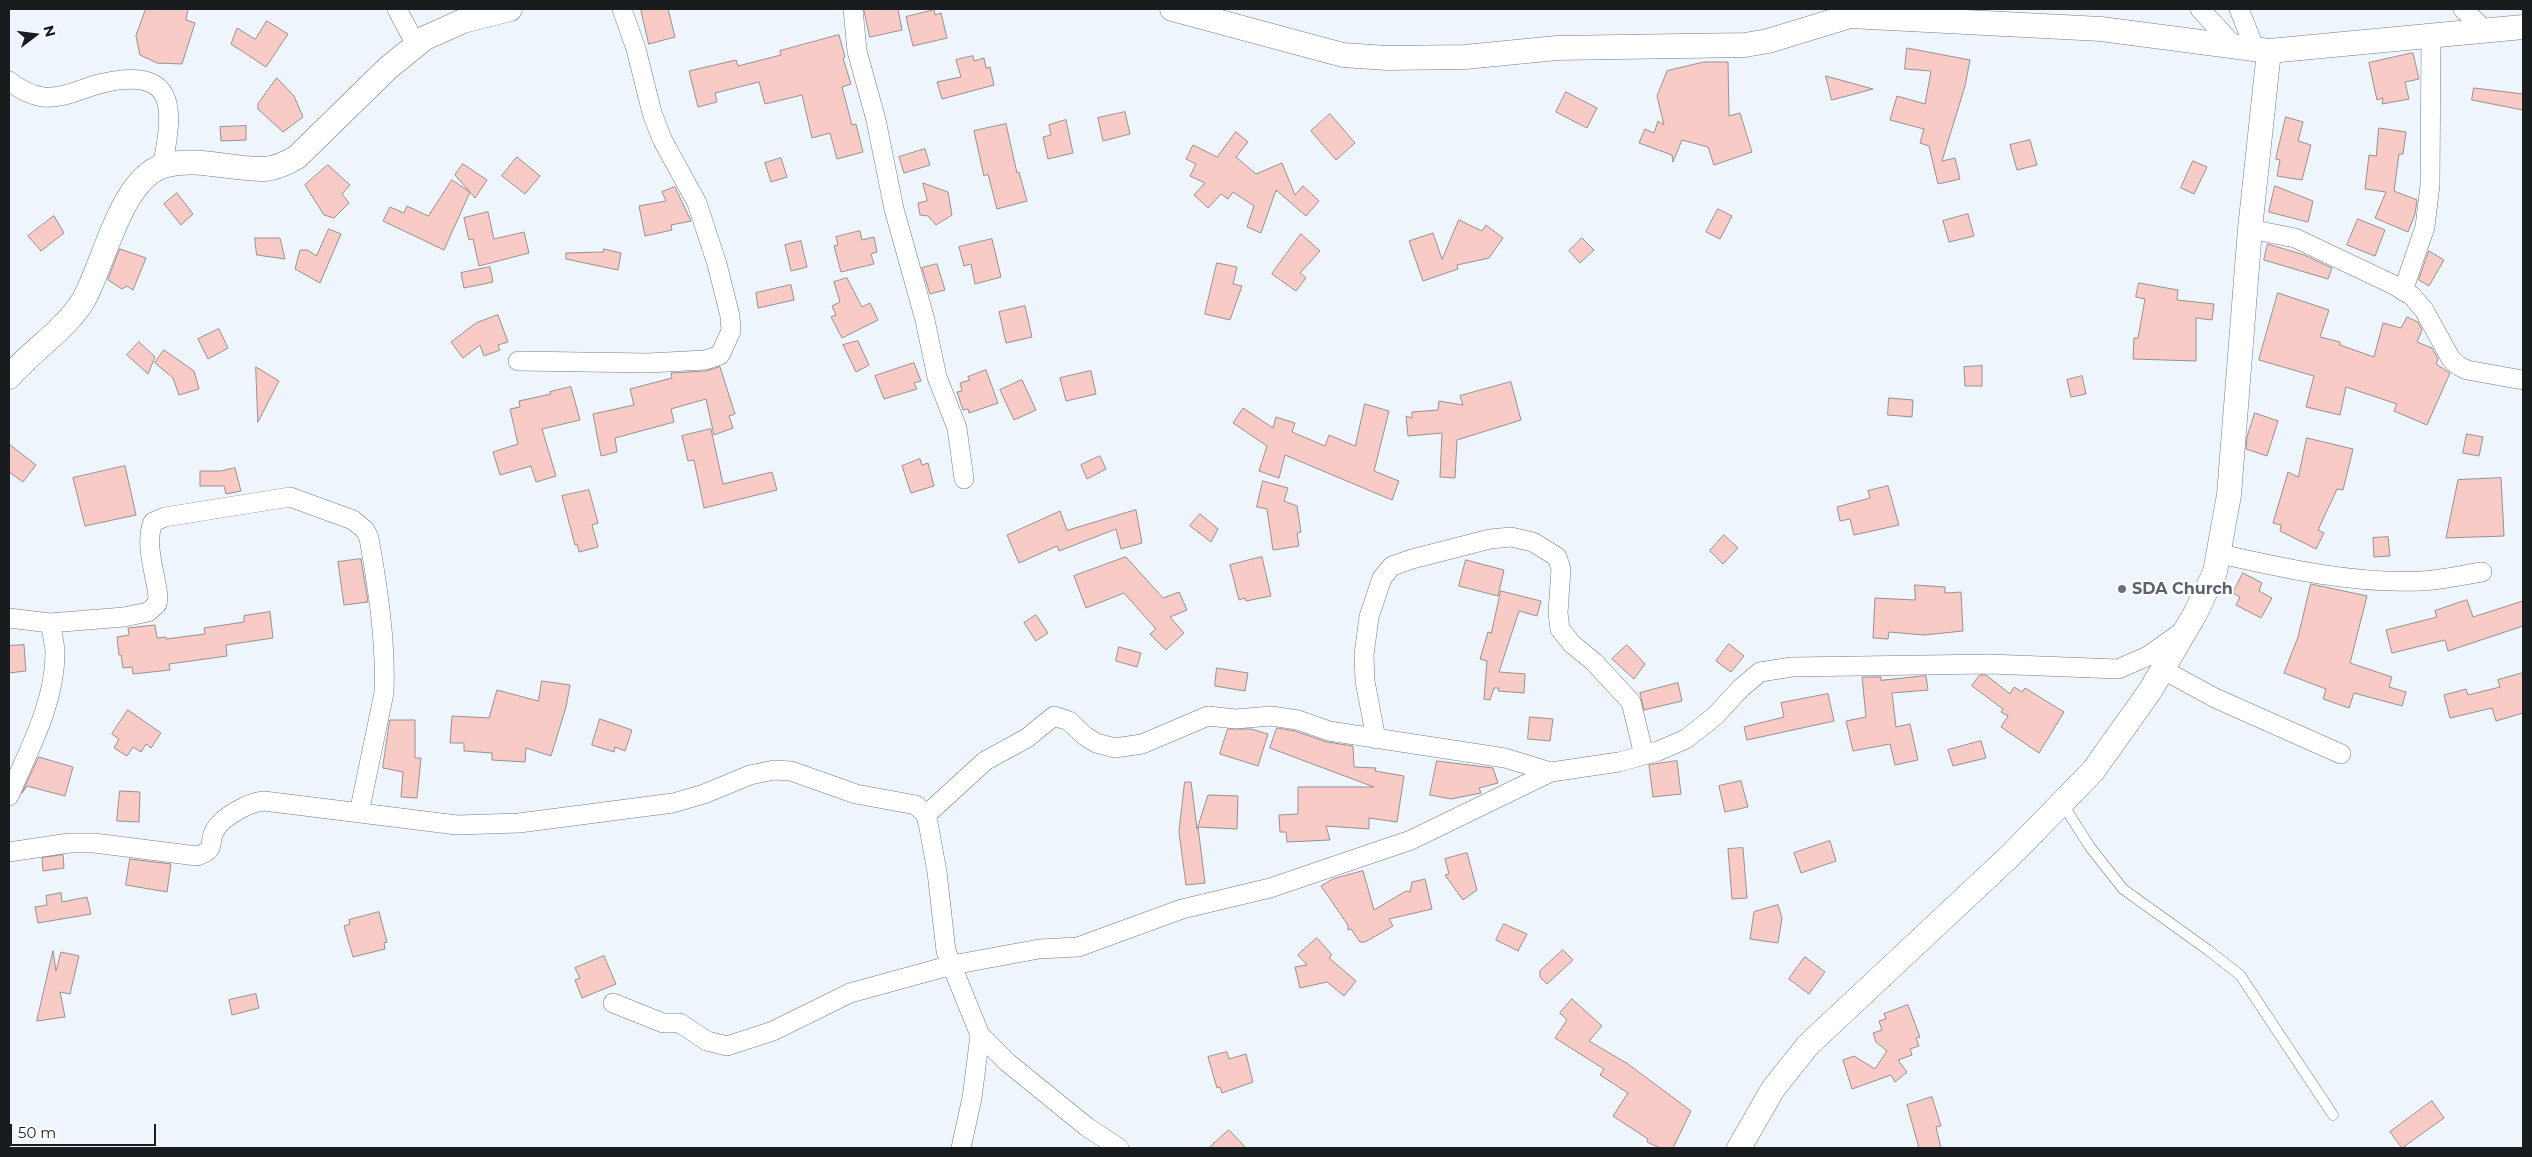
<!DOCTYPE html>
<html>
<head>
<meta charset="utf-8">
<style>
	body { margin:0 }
	#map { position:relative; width:2532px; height:1157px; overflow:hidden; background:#eef5fc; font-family:Montserrat,sans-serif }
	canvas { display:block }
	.frame { position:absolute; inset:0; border:10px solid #191c1e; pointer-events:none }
	.north { position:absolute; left:10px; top:10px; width:50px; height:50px; -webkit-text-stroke:4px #fff; paint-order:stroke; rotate:75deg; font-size:14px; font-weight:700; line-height:20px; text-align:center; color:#191c1e }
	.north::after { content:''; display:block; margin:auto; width:18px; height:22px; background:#191c1e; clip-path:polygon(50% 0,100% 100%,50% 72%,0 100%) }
	.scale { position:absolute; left:10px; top:1124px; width:146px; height:22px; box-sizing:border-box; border:2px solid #191c1e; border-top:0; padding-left:6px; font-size:15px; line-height:18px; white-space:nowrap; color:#191c1e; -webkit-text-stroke:4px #fff; paint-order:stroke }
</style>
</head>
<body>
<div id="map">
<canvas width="2532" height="1157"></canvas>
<div class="frame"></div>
<div class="north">N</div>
<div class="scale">50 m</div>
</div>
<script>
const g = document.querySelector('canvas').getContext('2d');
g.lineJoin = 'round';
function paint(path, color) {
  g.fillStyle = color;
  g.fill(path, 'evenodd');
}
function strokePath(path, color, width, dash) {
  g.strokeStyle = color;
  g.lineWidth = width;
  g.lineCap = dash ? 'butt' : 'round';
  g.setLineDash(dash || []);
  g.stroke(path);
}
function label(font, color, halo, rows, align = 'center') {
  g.font = font + ' Montserrat,sans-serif';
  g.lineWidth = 4.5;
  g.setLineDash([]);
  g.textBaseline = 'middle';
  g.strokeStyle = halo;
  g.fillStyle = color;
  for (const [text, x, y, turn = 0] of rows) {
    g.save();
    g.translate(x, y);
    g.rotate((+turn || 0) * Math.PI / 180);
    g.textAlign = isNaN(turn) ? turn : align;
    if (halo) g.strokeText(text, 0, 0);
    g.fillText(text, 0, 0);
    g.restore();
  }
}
const building = new Path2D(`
	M146,9H188L186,20L195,23L182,64L157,63L140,55L136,36Z
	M641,9H668L675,37L649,44Z
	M864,9H898L902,30L870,37Z
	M934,10L935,15L941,13L947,38L913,46L906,17Z
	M267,21L288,34L266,67L231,44L237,28L255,39Z
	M839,35L845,57L843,58L851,84L842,87L852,125L856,124L863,152L837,159L830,133L812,138L802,95L765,104L759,82L715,93L717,102L698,107L689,71L736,60L738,66L781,55L780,51Z
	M1907,48L1970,60L1965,86L1942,161L1955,158L1960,179L1938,184L1929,146L1920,143L1924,129L1890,120L1897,96L1925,104L1931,71L1905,69Z
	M2413,53L2419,79L2405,82L2409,99L2382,104L2383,98L2377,100L2369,63Z
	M973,56L974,61L984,58L986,68L990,67L994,85L942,99L937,82L961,77L956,60Z
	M1704,62H1728L1729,116L1740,113L1752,152L1714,165L1708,147L1682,140L1673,162L1672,155L1639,143L1645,129L1654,133L1658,121L1664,125L1657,96L1667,71Z
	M1826,76L1873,89L1832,100Z
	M277,78L294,96L303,117L283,132L258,109V104Z
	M2474,88L2523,94V110L2472,100Z
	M1566,92L1597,108L1587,128L1556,112Z
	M1125,112L1130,134L1103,141L1098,118Z
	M1330,114L1355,143L1336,160L1311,131Z
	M2286,117L2303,122L2298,141L2311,145L2302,180L2277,176L2280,160L2276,159Z
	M1066,120L1073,153L1048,159L1043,137L1051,135L1049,125Z
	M1006,124L1017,173L1019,172L1027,201L997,209L988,174L984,176L974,131Z
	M246,126V140L221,141L220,127Z
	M2379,128L2406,132L2403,154H2399L2394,191L2417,200L2415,214L2408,232L2375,218L2386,192L2365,189L2369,155L2376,156Z
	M1236,132L1248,142L1236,157L1256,174L1282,163L1295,195L1303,186L1319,201L1306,216L1276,190L1261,233L1247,227L1254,206L1233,192L1228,199L1221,194L1208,208L1194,195L1205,183L1190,176L1196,164L1186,159L1193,145L1217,157Z
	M2030,140L2037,165L2017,170L2010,145Z
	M925,149L930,165L904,173L899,157Z
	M517,157L540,176L525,194L502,176Z
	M781,158L787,177L771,182L765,163Z
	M2193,161L2207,167L2194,194L2181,188Z
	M463,164L487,180L475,198L455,175Z
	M328,165L350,185L342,194L349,203L334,218L324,215L305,185Z
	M452,180L470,192L444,250L383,221L390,207L404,213L407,206L428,216Z
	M923,183L948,192L952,215L936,225L928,216L920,215L918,203L927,201Z
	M2275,186L2313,201L2308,222L2269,212Z
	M675,187L691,221L671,225L672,230L645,236L639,206L666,201L662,192Z
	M177,193L193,214L181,225L164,204Z
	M1718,209L1732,216L1720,239L1706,232Z
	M488,212L494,239L524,232L529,253L479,266L473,239L469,240L464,218Z
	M1968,214L1974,236L1949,242L1943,221Z
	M54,216L64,233L41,251L28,236Z
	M2358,219L2385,230L2375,256L2347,245Z
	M1459,220L1482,231L1486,225L1503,238L1489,258L1457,265L1458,269L1423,281L1409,241L1433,233L1442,259Z
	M329,229L341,234L320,283L295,269L300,250H308L316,256Z
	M860,231L862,240L874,237L877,252L871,254L874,264L841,272L834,246L838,245L836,237Z
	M1301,234L1320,251L1300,273L1306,278L1296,291L1272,274Z
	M255,238H280L285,259L257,255Z
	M1582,238L1594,250L1580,263L1569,251Z
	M992,239L1001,277L975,284L971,264L964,266L959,247Z
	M801,241L807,267L791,271L785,245Z
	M2268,244L2304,255L2332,268L2328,279L2264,260Z
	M120,249L146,258L133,290L127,286L122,289L108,280Z
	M604,249L621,253L618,270L566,259V253L603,252Z
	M2429,251L2444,260L2429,286L2419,280Z
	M1217,263L1237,267L1233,284L1242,286L1230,320L1205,314Z
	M937,264L945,290L930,294L922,268Z
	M490,267L493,282L464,288L461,273Z
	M847,278L862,307L870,303L878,320L842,338L831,317L836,315L832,306L840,302L834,282Z
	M2139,283L2178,290L2177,300L2214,304L2212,320L2196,318V361L2133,359L2134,338H2138L2145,299L2136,297Z
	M791,285L794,300L758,308L756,293Z
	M2278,293L2329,310L2320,337L2340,342V345L2374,357L2383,323L2401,328L2407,317L2418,322L2422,330L2417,342L2432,348L2438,359L2436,364L2450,373L2427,425L2394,411L2397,404L2346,387L2340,415L2306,407L2314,376L2259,360Z
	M1025,306L1032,337L1006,343L999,312Z
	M498,315L508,342L498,345L500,350L484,356L480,345L463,358L451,342L476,323Z
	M219,329L228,348L208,359L198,339Z
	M858,341L869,365L856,372L843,345Z
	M139,342L155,357L148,374L127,355Z
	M164,350L194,371L199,389L179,395L173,378L155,363Z
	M914,363L921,381L914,383L917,389L884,399L875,376Z
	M1982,366V386H1965L1964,367Z
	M256,367L279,381L258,422Z
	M720,367L735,414L729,416L733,428L714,435L706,399L671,409L674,422L615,438L617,452L601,456L593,414L634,405L630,389L672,378L671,373L706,371Z
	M986,370L998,403L969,413L968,409L963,410L957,392L962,391L960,383L970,380L968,377Z
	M1091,371L1096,394L1066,401L1060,378Z
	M2082,376L2086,394L2071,397L2067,380Z
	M1022,380L1036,410L1014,420L1000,390Z
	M1511,382L1521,420L1457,440L1455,478L1440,477L1442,433L1408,436L1406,416L1412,418V412L1438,410L1439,401L1463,405L1460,396Z
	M571,387L580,420L542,429L556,476L536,482L531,466L500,475L493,452L518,444L510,409L520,407L519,401L551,394L550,392Z
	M1889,398L1913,400L1912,417L1888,415Z
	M1365,404L1389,411L1374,471L1399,481L1392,500L1285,455L1279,478L1259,471L1267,446L1233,423L1243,408L1273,428L1276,417L1295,423L1292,432L1325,446L1329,435L1355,446Z
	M2255,413L2278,421L2267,456L2246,449L2247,437Z
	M711,429L723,484L772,472L777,490L704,508L694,460L688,461L682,436Z
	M2467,434L2483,437L2479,456L2463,453Z
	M2307,438L2353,449L2343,490L2337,489L2318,530L2324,533L2316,549L2280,531L2281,525L2273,523L2288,472L2298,477Z
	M9,444L36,465L23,482L9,472Z
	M1100,456L1106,469L1087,479L1081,465Z
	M920,459L922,465L928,463L934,486L911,493L902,466Z
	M125,466L136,515L85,526L73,478Z
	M235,468L241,491L226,494L224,486H200V471H220Z
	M2501,478L2504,536L2446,538L2458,480Z
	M1263,481L1288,488L1284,501L1297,506L1301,532L1297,533L1299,546L1273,550L1267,509L1257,507Z
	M1888,486L1899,525L1854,535L1850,519L1840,521L1837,507L1870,498L1868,491Z
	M589,490L598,523L592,525L598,547L579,552L577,544L575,545L562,496Z
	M1136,510L1142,543L1121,549L1116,529L1059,551L1057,546L1019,563L1007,535L1060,511L1067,530Z
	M1200,514L1218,529L1211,542L1190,526Z
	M1724,535L1738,548L1723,564L1710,551Z
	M2388,537L2390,556L2374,557L2373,538Z
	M1126,557L1163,598L1179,592L1187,610L1170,617L1184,633L1166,650L1150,634L1156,629L1124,593L1086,608L1074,576Z
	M1262,557L1271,596L1246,601L1245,598L1239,600L1230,565Z
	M361,559L368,602L344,605L338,562Z
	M1466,560L1504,570L1498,596L1459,586Z
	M2243,573L2262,583L2259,591L2272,598L2261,618L2236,605L2240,597L2233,593Z
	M2311,584L2367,596L2350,663L2392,677L2389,687L2406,692L2402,706L2354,693L2349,708L2323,699L2326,689L2284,673L2298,637Z
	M1915,585L1945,587V593L1961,592L1963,631L1924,635L1889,632L1888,639L1873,638L1875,598L1915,600Z
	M1501,591L1541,601L1537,616L1519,611L1499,672L1525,674L1524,693L1498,691L1499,688H1494L1490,700L1484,699L1487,661L1480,659L1488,632L1491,633Z
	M2467,600L2473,617L2523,601V626L2448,651L2445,640L2392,653L2386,630L2437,617L2435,611Z
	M270,612L273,638L226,645L227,656L169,664L170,670L133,674L132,667L123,668L121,655H119L117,637L129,635L128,628L155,625L157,638L166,637V639L205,634L204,628L244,622V616Z
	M1036,615L1048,633L1036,641L1024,623Z
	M1729,644L1744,656L1731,672L1716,661Z
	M24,645L26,671L9,673V646Z
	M1627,645L1645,664L1634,679L1612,659Z
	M1119,647L1141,653L1137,667L1116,661Z
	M1217,668L1248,673L1245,691L1215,686Z
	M2523,673V713L2496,721L2492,708L2450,718L2444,695L2466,689L2468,695L2500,687L2498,680Z
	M1980,675H1986L2010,694L2014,687L2022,692L2025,688L2064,712L2039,753L2001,727L2008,716L2001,712L2003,709L1972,686Z
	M1926,676L1928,690L1892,693L1896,727L1910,724L1918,760L1895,765L1890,744L1853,751L1846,721L1866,717L1862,677H1881V680Z
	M542,681L570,685L566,707L551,756L526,748L525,762L492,760V753L464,751V743H450L452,716L489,718L497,690L538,701Z
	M1678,683L1682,701L1644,710L1640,693Z
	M1828,694L1834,721L1747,740L1744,727L1784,717L1781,703Z
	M128,710L161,733L151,748L146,744L141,752L133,747L127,756L114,748L119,739L112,734Z
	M1530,717L1553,719L1550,741L1528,739Z
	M600,719L632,730L625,751L615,747L614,752L592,745Z
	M390,720H415V758H421L417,798L401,797L403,772L383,768Z
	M1277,728L1295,731L1327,742L1353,746L1354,767L1376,768L1375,771L1404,776L1397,822L1369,818V829L1326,826L1330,840L1287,842L1286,832H1280L1279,815L1298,814V787H1374L1270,748Z
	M1228,729H1251L1268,734L1258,766L1220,754Z
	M1981,741L1986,758L1953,766L1948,750Z
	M39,757L73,767L65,796L27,786L22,793Z
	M1437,761L1493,768L1498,783L1479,788L1481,793L1451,799L1430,795Z
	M1677,761L1681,794L1653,797L1649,765Z
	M1741,781L1748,807L1725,812L1719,786Z
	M1185,782H1191L1197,829L1208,795L1238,796L1237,829L1198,827L1205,883L1186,885L1179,832Z
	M120,791L140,792L139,822L117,821Z
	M1830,841L1836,861L1801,873L1794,853Z
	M1743,848L1747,898L1732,899L1728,849Z
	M1467,853L1477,890L1463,900L1445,875L1449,874L1445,859Z
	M63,855L64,868L43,871L42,858Z
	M130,859L171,864L167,892L126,885Z
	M1363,871L1374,910L1406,891L1410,892L1412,882L1425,879L1432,909L1389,919L1393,926L1365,942H1360L1351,929L1348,930V925L1321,886L1333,879Z
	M61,893L62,902L87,897L91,914L38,923L35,907L47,905L46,896Z
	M1778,905L1782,918L1778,943L1750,939L1754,912Z
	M379,912L387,942L384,943L385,949L353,957L344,926L350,924L349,920Z
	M1504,924L1527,934L1518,951L1496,940Z
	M1317,938L1332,955L1329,958L1356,981L1344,996L1327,982L1300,988L1295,967L1307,965L1298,955Z
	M1563,950L1573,960L1547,984L1540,977V971Z
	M53,951L56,971L61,952L79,956L70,994L60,992L65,1017L37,1021Z
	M604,956L616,984L582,998L575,980L580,978L575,968Z
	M1805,957L1825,972L1809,994L1789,979Z
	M256,994L259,1008L232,1015L229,1000Z
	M1572,999L1602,1026L1589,1041L1628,1064L1691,1111L1673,1148H1660L1647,1142L1648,1139L1613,1116L1628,1093L1600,1075L1604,1069L1555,1038L1567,1020L1560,1013Z
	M1908,1005L1920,1037L1916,1038L1919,1046L1910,1049L1912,1055L1898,1060L1907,1072L1895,1082L1891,1075L1852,1089L1843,1060L1854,1056L1875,1069L1887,1051L1876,1042L1873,1033L1882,1030L1879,1021L1886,1019L1884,1014Z
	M1227,1052L1229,1059L1246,1054L1253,1082L1222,1093L1220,1087L1217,1088L1208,1057Z
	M1932,1097L1941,1126L1936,1127L1941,1148H1919L1907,1105Z
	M2432,1101L2444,1118L2402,1148L2390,1132Z
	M1229,1130L1246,1148H1209Z`);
paint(building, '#f8cbc6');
strokePath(building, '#998f8d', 1);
const service = new Path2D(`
	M2062,803L2090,847L2123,889L2208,950L2240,975L2333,1115`);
const minor = new Path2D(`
	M397,9L416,45
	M853,9L857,51L876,120L894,209L925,320L937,377L957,428L964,479
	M2200,9L2235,47
	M2239,9L2255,49
	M2463,9L2485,30
	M9,81C19,89 30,95 43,97C62,99 81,89 99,84C176,65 175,106 162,167
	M2250,229L2295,238L2394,285L2412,296L2424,310L2451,359L2459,366L2467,370L2523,380
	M2403,291L2425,227L2430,185L2431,36
	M518,361L648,363L705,360L720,355L731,331L730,316L717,264L697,203L662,139L652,113L636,49L622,9
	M2220,554C2287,569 2353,584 2421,581C2441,580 2462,575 2482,572
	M9,618L50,623L124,617L148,612L157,604L158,597C156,574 144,545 153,522L165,517L290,497L353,520L365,530L369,538C378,589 386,641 384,693L359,813
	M2162,669L2215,698L2341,754
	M1376,739L1365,681L1364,655L1369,617L1382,578L1392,566L1412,559L1490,539L1511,537L1533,542L1557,557L1561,569L1558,613L1560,629L1572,644L1594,662L1631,702L1644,755
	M9,796C28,751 55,704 55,653C55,644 52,633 50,623
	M926,815L985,761L1027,738L1054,716L1069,721L1085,736L1096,743L1115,748L1142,744L1208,716L1236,719L1271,716L1298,720L1329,731L1505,758L1551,772
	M9,852L69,843H94L197,856C218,849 207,844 215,830C222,817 249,802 264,801L457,825L519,823L673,803L704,794L750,775L774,770L791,771L856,794L916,805L926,815L929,828L937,872L946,951L980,1035L972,1098L961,1148
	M613,1003L663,1023H680L707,1041L727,1046L773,1031L850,993L952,965L1039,949L1078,947L1182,909L1270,888L1411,840L1551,772L1619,762L1658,751L1686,739L1715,716L1741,688L1760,672L1792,667L1989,664L2118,669L2148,656L2183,631
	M980,1035L1007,1062L1087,1127L1119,1148`);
const tertiary = new Path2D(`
	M1172,9L1343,55L1387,58L1465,57L1557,48L1745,45L1768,41L1850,16L2101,29L2269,51L2523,27
	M9,377C32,350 64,331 83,301C104,265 120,180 163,166C196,156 231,170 265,169C277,168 287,163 297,157L388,68L425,38L463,21L510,9
	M1739,1148L1773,1089L1808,1045L2012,854L2093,771L2150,691L2195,614L2215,572L2229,495L2250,229L2269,51`);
strokePath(service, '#757b81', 11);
strokePath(minor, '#757b81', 20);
strokePath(tertiary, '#757b81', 25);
strokePath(service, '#fff', 10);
strokePath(minor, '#fff', 19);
strokePath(tertiary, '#fff', 24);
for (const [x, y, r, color] of [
	[2122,589,5,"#6b7280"]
]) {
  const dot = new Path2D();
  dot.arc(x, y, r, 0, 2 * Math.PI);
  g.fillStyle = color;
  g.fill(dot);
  strokePath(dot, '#fff', 2);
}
label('bold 16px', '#5b616d', '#fff', [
	["SDA Church",2132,589]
], 'left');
</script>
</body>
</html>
